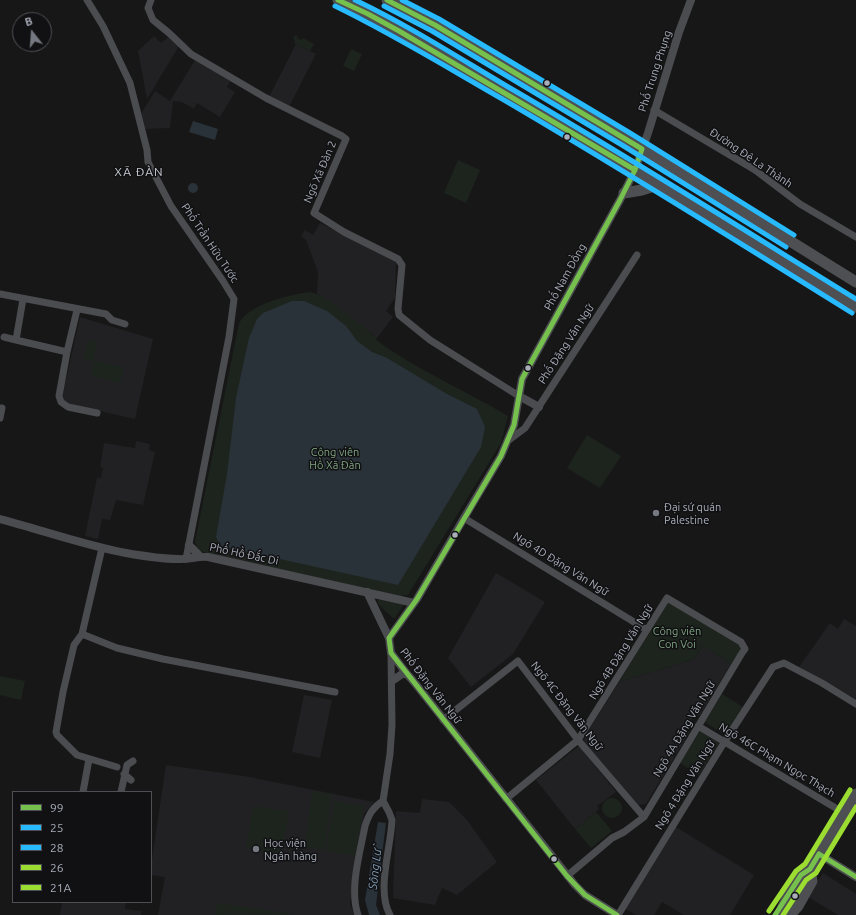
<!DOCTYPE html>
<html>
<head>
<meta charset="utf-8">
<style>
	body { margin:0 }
	#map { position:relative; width:856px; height:915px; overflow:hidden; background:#171717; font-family:Ubuntu,sans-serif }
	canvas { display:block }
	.legend { position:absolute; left:12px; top:791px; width:140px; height:112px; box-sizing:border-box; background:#111113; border:1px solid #4d4f55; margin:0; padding:5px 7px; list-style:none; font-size:12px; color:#a8adb8 }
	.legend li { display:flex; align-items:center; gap:8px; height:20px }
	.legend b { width:20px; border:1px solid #4d4f55 }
	.north { position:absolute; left:12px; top:12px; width:40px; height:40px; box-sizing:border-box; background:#111113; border:1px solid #4d4f55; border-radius:50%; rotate:343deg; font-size:11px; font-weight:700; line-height:16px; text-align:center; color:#a8adb8 }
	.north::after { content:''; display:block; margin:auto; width:14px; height:18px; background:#757880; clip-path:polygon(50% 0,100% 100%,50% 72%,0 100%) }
</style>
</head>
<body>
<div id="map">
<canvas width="856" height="915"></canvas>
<ul class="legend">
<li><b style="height:5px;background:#76c04d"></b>99</li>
<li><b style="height:5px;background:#27baff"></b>25</li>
<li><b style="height:5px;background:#27baff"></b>28</li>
<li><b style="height:5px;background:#9cdd31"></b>26</li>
<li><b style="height:5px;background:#9cdd31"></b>21A</li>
</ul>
<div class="north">B</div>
</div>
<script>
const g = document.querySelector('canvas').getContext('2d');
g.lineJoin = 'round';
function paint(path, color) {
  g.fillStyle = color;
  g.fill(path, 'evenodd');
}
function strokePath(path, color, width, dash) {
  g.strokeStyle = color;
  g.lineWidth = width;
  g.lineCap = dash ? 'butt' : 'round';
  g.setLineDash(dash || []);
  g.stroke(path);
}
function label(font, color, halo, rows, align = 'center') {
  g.font = font + ' Ubuntu,sans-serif';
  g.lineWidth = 3;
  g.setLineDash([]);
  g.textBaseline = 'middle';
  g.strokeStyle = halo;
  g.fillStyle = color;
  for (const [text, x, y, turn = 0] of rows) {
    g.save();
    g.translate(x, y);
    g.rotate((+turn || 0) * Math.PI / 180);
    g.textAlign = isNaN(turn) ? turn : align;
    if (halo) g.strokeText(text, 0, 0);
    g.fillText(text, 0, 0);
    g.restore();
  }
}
paint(new Path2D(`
	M154,36L161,43L170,36L179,46L147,99L138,51Z
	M296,44L316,54L289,107L269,97Z
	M195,60L230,81L227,87L235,92L220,117L197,103L194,109L182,102L173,101L170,128L145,129L141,114L155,91L170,101Z
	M320,223L396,261L395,298L386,311L393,317L377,338L342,311L317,294L318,272L306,240L301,236L305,230L313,235Z
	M80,317L153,339L135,419L64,403L63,393Z
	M136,441L150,444L149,450L155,452L143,505L116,500L110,520L102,519L98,539L85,536L97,478H101L103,468L100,467L104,443L135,448Z
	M496,573L545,602L513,654L471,687L448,658Z
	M844,619L856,626V702L799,667L830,623L838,629Z
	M703,645L731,664L700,715L693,717L686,728L689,733L646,804L638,805L584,743L585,736L619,682L694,659Z
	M304,695L332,700L320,758L292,752Z
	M579,746L616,792L597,806L599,809L575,829L536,780Z
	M166,765L244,776L374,802L364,814L355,862L350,904L354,915H158L165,877L151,875V866Z
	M422,799L449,802L467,820L497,862L457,895L442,888L435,905L393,898L396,811L420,813Z
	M676,827L754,875L730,915H684L662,902L654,915H636L624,908Z
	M823,873L856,894V915H838L808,897Z
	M62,902H126L125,909L142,911L141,915H60Z`), '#212123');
paint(new Path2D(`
	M295,35L298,36L297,38L301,40L303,38L314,44L310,51L294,43L295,40L293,39Z
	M351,49L362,54L354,71L343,66Z
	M458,160L480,170L466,203L444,193Z
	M310,292C329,296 360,325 377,338L376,340C417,370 465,390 508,416L501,443L408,595L400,596L373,590L206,553C200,550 197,549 195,542L239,323C251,303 289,295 310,292Z
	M88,340L98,342L93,361L83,358Z
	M94,361L124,367L120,383L91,376Z
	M587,435L621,456L600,488L567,468Z
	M378,600H381L402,604L403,606L395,618H393L378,604Z
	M668,602L739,644L741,649L731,664L703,645L694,659L619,682Z
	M0,676L25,681L21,700L0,695Z
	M722,694L743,707L725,735L705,722Z
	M700,731L719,743L699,775L680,763Z
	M312,791L332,794L324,850L305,847Z
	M602 808a10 10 0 1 1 20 0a10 10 0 1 1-20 0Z
	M334,801L364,806L355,856L326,851Z
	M253,806L289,811L281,855L246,848Z
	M596,812L612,831L591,848L575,829Z
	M217,903L295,914L215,915Z`), '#1d241e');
paint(new Path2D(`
	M193,121L218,129L215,140L189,132Z
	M188 188a5 5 0 1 1 10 0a5 5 0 1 1-10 0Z
	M292,301H304L327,311L346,326L357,341L372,352L387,358L447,394L477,409L485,427L481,447L398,585L221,546L216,537L227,474L236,398L249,338L257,319L263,313Z
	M378,822L386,823L376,905L380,915H369L365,900Z`), '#2a3239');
strokePath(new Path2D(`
	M87,0L103,26L130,83L147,150L148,162L171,206L223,281L234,299L229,337L186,559
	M151,0L148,8L153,20L169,33L191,54L266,98L342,136L346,139L314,213L344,232L398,259L402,265L398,309L399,315L430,340L519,396
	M654,110L755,170L800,204L856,237
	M0,294L106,314L112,320L125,324
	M23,299L16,340L67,352
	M77,310L67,352L59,396L61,402L68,407L97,413
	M4,337L16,340
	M0,408H2L0,418
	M509,440L525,428L637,255
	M464,518L647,630
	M102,548L82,634L74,645L63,692L56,732L57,735L77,755L117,767
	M82,634L117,648L163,659L335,692
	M443,720L518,661L578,740L644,817
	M698,726L844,813
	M124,774L131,780
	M83,792L89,759
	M121,792L127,765L133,761
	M506,799L578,740L667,598L741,642L745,649L742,653L644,817L624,832L612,838L567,876
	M358,915C349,889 360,853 365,826C369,814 373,807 383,801
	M390,915C376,890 391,848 392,820L389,812L383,801L390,754L392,725L391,653
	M618,915L725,741L773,667L784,663L822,683L856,704`), '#4b4c50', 7);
strokePath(new Path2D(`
	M519,396L539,407
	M0,519C42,530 84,545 126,553C143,556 161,559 178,559C188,560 197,556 208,557L414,603
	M189,545L200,556
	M367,592L389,638L391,653L407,674L414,682L575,885L585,895L617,915
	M389,638L417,599L464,518L501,456L514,425L522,379L620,200L635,170L648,133L679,32L691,0
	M392,681L402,674H407
	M819,854L856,877`), '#4b4c50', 8);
strokePath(new Path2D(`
	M338,0L368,14L399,31L538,112L635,170L856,307
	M387,0L435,25L626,139L856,282
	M624,193L642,190L657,185
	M780,915C786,898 795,879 810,869L856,794
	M790,915L798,906L812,881L810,869`), '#4d4f52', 11);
strokePath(new Path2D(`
	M338,0L368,14L399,31L635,170
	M387,0L435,25L642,149L635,170L620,200L522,379L514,425L501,456L417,599L389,638L391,653L567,876L585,895L617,915
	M775,915L801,875L810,869L819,854L856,877`), '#76c04d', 5);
strokePath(new Path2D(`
	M335,6C393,34 448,68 504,100C622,169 737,241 852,313
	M384,6L432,31L622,145L786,247`), '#27baff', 5);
strokePath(new Path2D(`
	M355,0C408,25 459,58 510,88C627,156 741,228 856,299
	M402,0L439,19L630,133L794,235`), '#27baff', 5);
strokePath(new Path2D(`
	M783,915L806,880L816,873L856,807`), '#9cdd31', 5);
strokePath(new Path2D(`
	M769,911L796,871L805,864L850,790`), '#9cdd31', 5);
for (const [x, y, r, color] of [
	[547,83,3.5,"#a8adb8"],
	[567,137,3.5,"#a8adb8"],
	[528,368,3.5,"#a8adb8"],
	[656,513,4,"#757880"],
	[455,535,3.5,"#a8adb8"],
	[256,849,4,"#757880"],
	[554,859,3.5,"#a8adb8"],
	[795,896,3.5,"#a8adb8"]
]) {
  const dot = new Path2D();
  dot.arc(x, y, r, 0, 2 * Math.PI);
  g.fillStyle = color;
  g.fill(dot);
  strokePath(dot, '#111113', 1.5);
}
label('11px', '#a8adb8', '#111113', [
	["Phố Trung Phụng",655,71,-72],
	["Đường Đê La Thành",751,158,34],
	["Ngõ Xã Đàn 2",320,172,-67],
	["Phố Trần Hữu Tước",210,243,56],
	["Phố Nam Đồng",565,277,-61],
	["Phố Đặng Văn Ngữ",566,344,-57],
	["Phố Hồ Đắc Di",244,554,12],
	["Ngõ 4D Đặng Văn Ngữ",561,564,32],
	["Ngõ 4B Đặng Văn Ngữ",621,652,-58],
	["Phố Đặng Văn Ngữ",431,686,52],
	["Ngõ 4C Đặng Văn Ngữ",567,706,52],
	["Ngõ 4A Đặng Văn Ngữ",684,729,-59],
	["Ngõ 46C Phạm Ngọc Thạch",777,760,31],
	["Ngõ 4 Đặng Văn Ngữ",685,785,-58]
]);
label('11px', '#7fa381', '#111113', [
	["Công viên",335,452],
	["Hồ Xã Đàn",335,465],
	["Công viên",677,631],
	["Con Voi",677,644]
]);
label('11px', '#a8adb8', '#111113', [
	["Đại sứ quán",664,507],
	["Palestine",664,520],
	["Học viện",264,843],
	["Ngân hàng",264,856]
], 'left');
g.letterSpacing = '1px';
label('12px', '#c9ccd4', '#111113', [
	["XÃ ĐÀN",139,172]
]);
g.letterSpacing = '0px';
label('italic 12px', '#7f9bb3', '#111113', [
	["Sông Lừ",375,869,-83]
]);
</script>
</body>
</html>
